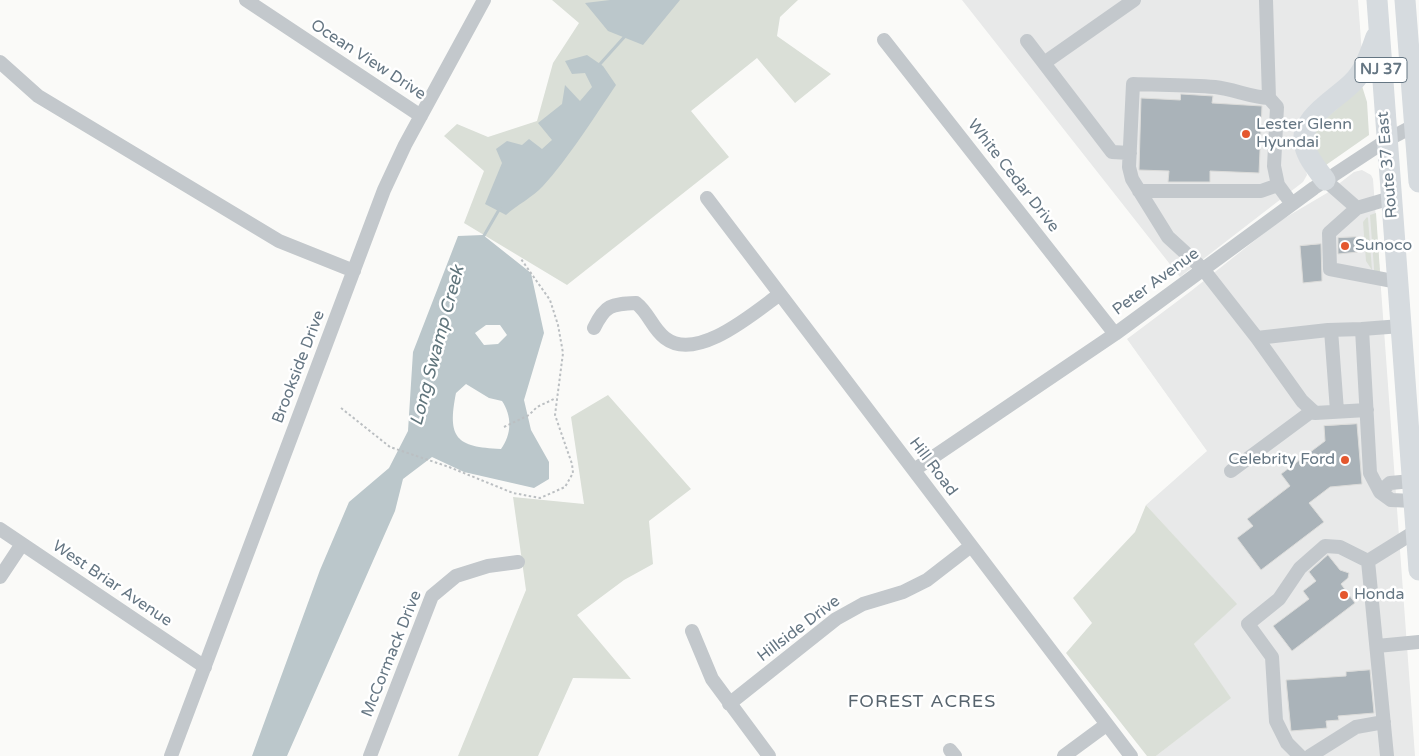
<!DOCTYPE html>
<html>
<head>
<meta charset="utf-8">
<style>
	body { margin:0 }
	canvas { display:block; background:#fafaf8 }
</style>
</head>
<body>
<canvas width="1419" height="756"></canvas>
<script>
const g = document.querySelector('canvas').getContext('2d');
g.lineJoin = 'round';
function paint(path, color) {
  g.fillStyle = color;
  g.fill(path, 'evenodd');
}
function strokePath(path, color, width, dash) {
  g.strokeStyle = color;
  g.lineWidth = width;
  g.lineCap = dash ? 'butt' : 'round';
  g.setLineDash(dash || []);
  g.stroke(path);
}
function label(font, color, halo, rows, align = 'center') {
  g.font = font + ' "Varela Round",sans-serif';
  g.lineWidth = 5;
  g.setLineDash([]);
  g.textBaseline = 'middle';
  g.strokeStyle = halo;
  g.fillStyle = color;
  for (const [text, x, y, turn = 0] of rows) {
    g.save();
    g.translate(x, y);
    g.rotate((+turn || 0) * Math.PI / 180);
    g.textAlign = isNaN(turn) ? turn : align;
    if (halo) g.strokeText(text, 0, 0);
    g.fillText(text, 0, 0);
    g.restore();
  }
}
paint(new Path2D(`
	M962,0H1358L1362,54L1305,167L1307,175L1303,182L1180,277Z
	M1362,170L1371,175L1373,179L1415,756H1156L1230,698L1194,644L1236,604L1146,505L1207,451L1127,339L1191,291L1278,222L1327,193L1354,172Z`), '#e8e9e9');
paint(new Path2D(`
	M552,0H798L780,17L777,36L831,74L795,103L757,58L691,111L729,157L567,285L464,223L484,171L444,136L457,124L488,137L537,121L553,63L579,23Z
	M1362,86L1367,102L1369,135L1326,165L1320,163L1309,134Z
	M1376,213L1380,272H1374V268L1370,215Z
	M1367,217L1368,218L1372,270L1366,261L1363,222Z
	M608,395L691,489L649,521L653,564L624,580L577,615L631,679L573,678L538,756H458L526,590L513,497L584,504L571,417Z
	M1146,505L1237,604L1194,644L1231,698L1156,756H1147L1066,653L1092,623L1073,598L1135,532Z`), '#dadfd7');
paint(new Path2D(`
	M610,0H680L643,45L608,31L585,3Z
	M587,55L603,66L616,85C595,116 568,159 543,186C533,197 517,205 506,215L485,204L502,163L496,149L507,141L522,145L529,139L542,149L552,140L538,123L562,104L565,85L580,101L592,87L585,73L572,74L565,61Z
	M483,235L531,273L544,333L524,400L531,430L549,462V479L534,488L464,472L432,457L403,479L395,511L287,756H252L320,570L349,502L389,468L408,431L413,352L458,236ZM486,325H500L507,335L498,344L484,345L475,333ZM466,384L489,398L502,401C512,416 512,434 501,449C456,447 447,438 456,393Z`), '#bbc7cb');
strokePath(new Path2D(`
	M600,67V64L627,34
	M482,239L500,208`), '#bbc7cb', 3);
const building = new Path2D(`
	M1181,94L1213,96L1212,103L1262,106L1259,173L1210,171V182H1168L1169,171L1139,170L1141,98L1180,100Z
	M1356,237L1358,252L1338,254V238Z
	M1321,244L1322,281L1303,283L1300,246Z
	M1357,424L1362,484L1330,487L1309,503L1324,522L1261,570L1237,538L1253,526L1247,519L1290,486L1281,474L1325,441L1324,426Z
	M1328,555L1340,570L1349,573L1348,578L1341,584L1355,603L1292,651L1273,626L1309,599L1303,591L1316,581L1309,572Z
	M1370,670L1374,713L1338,716L1339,720L1326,721L1327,728L1291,731L1286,680L1346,676V672Z`);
paint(building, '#aab3b9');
strokePath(building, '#dcdcda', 1);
strokePath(new Path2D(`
	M341,408L390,447L449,467L513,493L540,498L565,487L573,473L572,464L555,415L563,353L558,325L550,300L521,259
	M504,427L529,415L537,407L556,398`), '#bbbfc2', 2, [2.5, 2.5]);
strokePath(new Path2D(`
	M246,0L421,116
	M1266,0L1269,98L1277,107L1274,166L1278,185L1292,204
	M884,40L1115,334
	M1027,41L1112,152L1130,153
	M0,62L38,96L279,241L354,271
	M1044,63L1134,0
	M1269,98C1250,97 1234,89 1215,87C1188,85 1160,85 1133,84L1129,167L1132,179L1168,237L1203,269L1257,338L1328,330L1362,329
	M1325,180L1357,208L1391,198
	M1139,191H1261L1278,185
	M707,198L1131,756
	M1357,208L1329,233L1330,269L1398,282
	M594,328C605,305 611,304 636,303C649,313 652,328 665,338C697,363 755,312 780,294
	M1331,330L1337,411
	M1257,338L1302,401L1315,413L1367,410
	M914,470L1115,334L1314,188L1387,140L1419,123
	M1231,471L1312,411
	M1412,481L1390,483L1380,492L1391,500L1414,501
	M1380,492L1370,473L1362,329L1401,326
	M0,529L205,667
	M1368,561L1387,756
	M1368,561L1416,531
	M0,577L22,544
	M692,631L712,679L769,756
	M1377,646L1419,642
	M729,704L836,619L863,604L903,592L927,580L971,546
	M950,750L955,756
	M171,756L384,190L405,145L484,0
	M370,756L432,596L456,576L488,566L518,562
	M1064,756L1106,725
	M1300,756L1287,743L1276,721L1272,657L1248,624L1279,599L1300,568L1325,546L1340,547L1368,561
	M1310,756L1356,727L1384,722`), '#c3c8cc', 14);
strokePath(new Path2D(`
	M1377,0L1419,570
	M1405,0L1419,182
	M1325,180C1318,170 1308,159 1305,147C1296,119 1337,99 1353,82C1365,70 1370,53 1376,37`), '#d6dbdf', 21);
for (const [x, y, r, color] of [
	[1246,134,5,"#e4572e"],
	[1345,246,5,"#e4572e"],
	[1345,460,5,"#e4572e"],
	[1344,595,5,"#e4572e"]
]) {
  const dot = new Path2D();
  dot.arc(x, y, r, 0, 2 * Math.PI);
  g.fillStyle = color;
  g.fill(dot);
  strokePath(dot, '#fff', 2);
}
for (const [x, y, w] of [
	[1381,70,52]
]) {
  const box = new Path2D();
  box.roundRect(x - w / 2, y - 12.5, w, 25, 4);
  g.fillStyle = '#fff';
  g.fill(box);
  strokePath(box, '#657683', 1);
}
label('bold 15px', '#657683', null, [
	["NJ 37",1381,70]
]);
label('16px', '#657683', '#fff', [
	["Ocean View Drive",368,60,33],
	["Route 37 East",1388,165,-95],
	["White Cedar Drive",1013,176,52],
	["Peter Avenue",1156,282,-36],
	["Brookside Drive",299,367,-69],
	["Hill Road",933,467,53],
	["West Briar Avenue",112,584,34],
	["Hillside Drive",799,629,-37],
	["McCormack Drive",392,654,-68]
]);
label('16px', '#657683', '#fff', [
	["Lester Glenn",1256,125],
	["Hyundai",1256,143],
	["Sunoco",1355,246],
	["Celebrity Ford",1335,460,"right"],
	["Honda",1354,595]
], 'left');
label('italic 18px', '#60757c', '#fff', [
	["Long Swamp Creek",438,346,-75]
]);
g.letterSpacing = '1px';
label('18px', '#57646e', '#fff', [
	["FOREST ACRES",922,702]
]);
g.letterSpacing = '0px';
</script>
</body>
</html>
